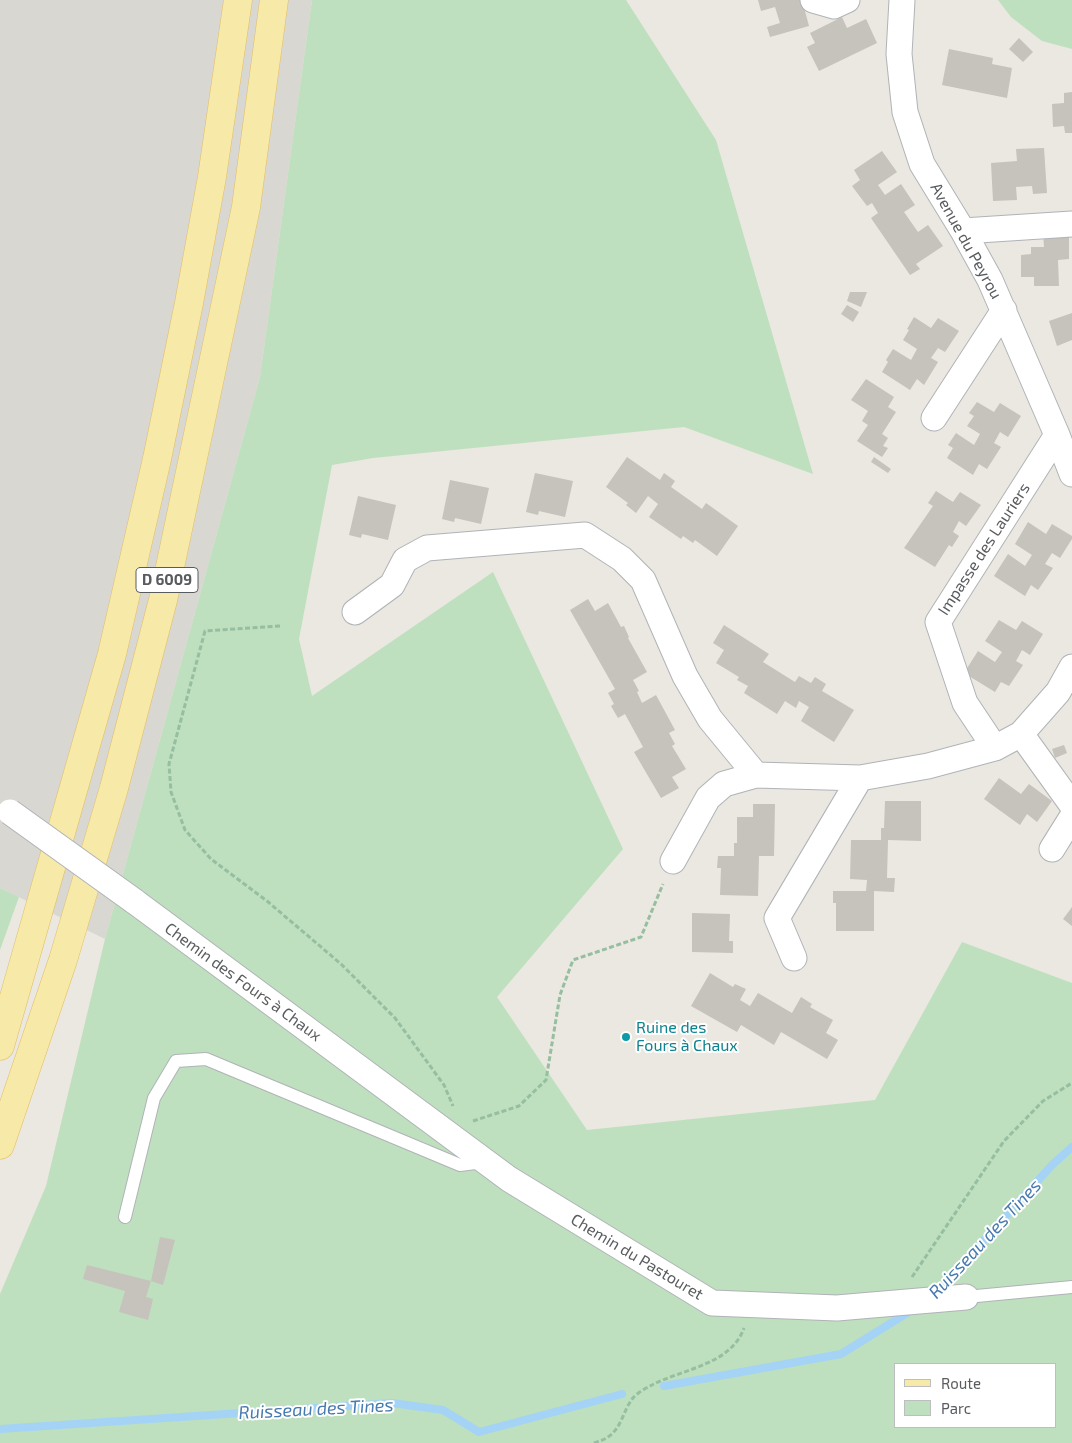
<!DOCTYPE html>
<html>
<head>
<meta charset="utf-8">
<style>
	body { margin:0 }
	#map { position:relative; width:1072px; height:1443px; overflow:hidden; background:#eae8e0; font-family:"Exo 2",sans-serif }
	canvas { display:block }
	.legend { position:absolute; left:894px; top:1363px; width:162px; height:65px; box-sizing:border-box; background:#fff; border:1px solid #bdbebf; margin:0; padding:6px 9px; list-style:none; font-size:15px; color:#595c5f }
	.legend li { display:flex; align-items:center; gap:10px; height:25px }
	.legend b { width:25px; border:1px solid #bdbebf }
</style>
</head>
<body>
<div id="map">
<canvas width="1072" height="1443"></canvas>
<ul class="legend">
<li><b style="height:6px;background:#f7e9a8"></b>Route</li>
<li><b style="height:14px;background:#bee0be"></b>Parc</li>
</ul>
</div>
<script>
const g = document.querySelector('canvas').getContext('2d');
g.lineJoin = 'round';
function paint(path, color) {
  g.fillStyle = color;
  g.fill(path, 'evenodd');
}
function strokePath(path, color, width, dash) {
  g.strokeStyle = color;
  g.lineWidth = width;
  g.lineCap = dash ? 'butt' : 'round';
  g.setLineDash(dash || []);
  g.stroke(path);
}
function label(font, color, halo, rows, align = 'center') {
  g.font = font + ' "Exo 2",sans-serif';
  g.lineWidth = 4;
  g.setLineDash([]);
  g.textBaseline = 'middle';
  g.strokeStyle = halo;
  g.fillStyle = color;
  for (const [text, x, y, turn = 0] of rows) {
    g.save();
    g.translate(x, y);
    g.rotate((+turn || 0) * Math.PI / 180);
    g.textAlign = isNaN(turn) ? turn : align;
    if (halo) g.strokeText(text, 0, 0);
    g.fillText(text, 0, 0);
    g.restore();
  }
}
paint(new Path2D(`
	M0,0H312L260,377L105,939L0,888Z`), '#d9d7d2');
paint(new Path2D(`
	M312,0H626L716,140L813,474L684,427L373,458L332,465L299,639L312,696L493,572L623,849L497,997L587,1130L875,1100L962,942L1072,983V1443H0V1294L46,1186L105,939L260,377ZM896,1364H1056V1427H896Z
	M998,0H1072V49L1042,41L1011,17Z
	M0,888L19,897L0,950Z`), '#bee0be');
strokePath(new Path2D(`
	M935,1294L1052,1165L1072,1147
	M664,1386L841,1354L912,1310
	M0,1429L392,1403L443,1410L479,1432L622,1394`), '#a4d3f6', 8);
paint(new Path2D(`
	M758,0H802L809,26L770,37L767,27L780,23L775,7L761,11Z
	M842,17L847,28L866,19L877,43L819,71L807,47L815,43L810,33Z
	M1019,38L1033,52L1023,62L1009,49Z
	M949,49L993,58L992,64L1012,68L1007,98L942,85Z
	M1072,92V133H1065L1064,126L1053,127L1052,104L1064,103V93Z
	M1044,148L1047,193L1033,194L1032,186L1016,187L1017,200L993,201L991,163L1017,161L1016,149Z
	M882,151L897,172L878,185L885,195L901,184L915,205L904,212L918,232L928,225L943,246L916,264L920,269L910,275L871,218L878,213L872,203L867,206L852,186L860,180L854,170Z
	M1069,232V259L1058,260L1059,286H1034V277H1021V255L1031,254V247H1044L1043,233Z
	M850,292H867L861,307L847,301Z
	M847,305L859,312L853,322L841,314Z
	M1072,313V340L1057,346L1049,321Z
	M914,317L931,328L938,318L959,331L945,352L938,348L931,358L938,362L924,385L917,379L910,390L882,372L888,362L886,360L893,349L911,360L917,349L903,340L909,330L907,329Z
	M866,379L894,397L888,407L896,412L882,434L888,438L883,446L888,448L882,457L857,441L868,425L862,421L868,411L851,400Z
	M977,402L994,412L1000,403L1021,416L1008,437L1000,432L994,443L1001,447L987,469L979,464L973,475L947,458L953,448L948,445L956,433L974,445L980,434L967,426L974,416L969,413Z
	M627,457L660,480L664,473L675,481L671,487L702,509L706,503L738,526L717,556L695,540L693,543L683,536L681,539L649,517L658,504L648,496L636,513L626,505L628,503L606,487Z
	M874,457L891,469L888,473L871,462Z
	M535,473L573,481L565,517L539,511L538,515L526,512Z
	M450,480L489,488L481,524L455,518L454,522L442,519Z
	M936,491L953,502L960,492L981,505L966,526L959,521L953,532L959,536L952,547L949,545L935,567L904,548L933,506L928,503Z
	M358,496L396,505L388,540L362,534L361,538L349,535Z
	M1028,522L1046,534L1052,524L1072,536V539L1060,558L1052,553L1045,564L1053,568L1038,590L1031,585L1025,596L994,576L1008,554L1025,566L1032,555L1015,544Z
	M588,599L595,611L608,603L621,627L624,626L629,637L628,638L647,672L633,680L639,691L637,692L642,703L656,695L675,730L669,733L675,744L672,746L686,769L672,777L679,788L661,798L634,752L643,747L625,714L618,718L611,706L614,704L608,693L615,689L570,610Z
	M999,620L1016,630L1022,621L1043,634L1030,655L1022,650L1016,661L1023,665L1009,686L1001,682L995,692L964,673L978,651L995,662L1002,652L985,641Z
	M724,625L769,654L763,662L795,682L799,676L811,683L815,677L826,684L822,691L854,710L834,742L801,721L809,707L799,701L796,708L785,701L777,714L744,693L748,686L737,680L739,677L716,663L724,650L713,643Z
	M1064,745L1067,753L1055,758L1052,749Z
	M999,778L1021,794L1029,784L1052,801L1037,822L1027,814L1020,825L984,799Z
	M885,801H921V841L888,840L887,878H895L894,892L874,891V931H836V903H833V891H866L867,880L850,879L851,840H881V828H884Z
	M753,804H775L774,856H759L758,896L720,895L721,868H717L718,856H734V843H737V817H753Z
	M1072,907V926L1063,919Z
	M692,913L730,914L729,941H733V953L692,952Z
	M710,973L733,987L735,984L746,989L740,1000L750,1006L758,993L792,1013L801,997L812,1004L810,1007L833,1020L826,1033L838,1040L827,1059L781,1032L774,1045L741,1025L737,1032L691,1006Z
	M160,1237L175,1240L163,1285L151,1281Z
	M87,1265L151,1281L146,1297L153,1299L148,1320L119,1312L125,1291L83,1279Z`), '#c6c2bc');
const service = new Path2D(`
	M125,1217L154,1098L176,1061L206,1059L460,1165L483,1162
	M966,1297L1072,1287`);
const minor = new Path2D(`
	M813,0L834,6L847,0
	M902,0L899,54L905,112L922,164L963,231L990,280L1057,435L1072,474
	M963,231L1072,224
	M934,418L1004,310
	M355,612L392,585L405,560L427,548L585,535L622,559L643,580L685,676L710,719L756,775
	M1021,734L1072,805
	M995,748L965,703L938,622L1057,435
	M1052,849L1072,817
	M673,861L708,798L724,784L756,775L860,778L928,766L995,748L1021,734L1058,692L1072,667
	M134,901L509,1179L712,1303L837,1308L966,1297
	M794,958L777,918L860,778`);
const primary = new Path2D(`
	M0,1046L112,654L157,459L189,303L212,177L238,0
	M0,1145L63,960L114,788L163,600L246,207L274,0`);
strokePath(service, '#b0b3b7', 14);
strokePath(minor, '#b0b3b7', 27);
strokePath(primary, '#e3bd60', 29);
strokePath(new Path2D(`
	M280,626L205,631L169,764L171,792L185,830L211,859L267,901L341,964L395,1018L444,1085L453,1106
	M473,1121L519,1106L546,1080L560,995L573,960L641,937L663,884
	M912,1277L1004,1141L1043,1101L1072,1083
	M594,1443C599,1441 604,1440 608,1437C622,1428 623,1410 633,1398C637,1393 646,1388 652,1385C682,1369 731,1365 744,1328`), '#96bea1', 3, [5, 2.5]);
strokePath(service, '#fff', 12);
strokePath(minor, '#fff', 25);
strokePath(primary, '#f7e9a8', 28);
const minorBridge = new Path2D(`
	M10,812L134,901`);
strokePath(minorBridge, '#b0b3b7', 27, []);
strokePath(minorBridge, '#fff', 25);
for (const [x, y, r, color] of [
	[626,1037,5,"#0f9aa8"]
]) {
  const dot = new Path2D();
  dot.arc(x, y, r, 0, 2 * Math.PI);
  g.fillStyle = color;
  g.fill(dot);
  strokePath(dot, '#fff', 2);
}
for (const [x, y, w] of [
	[167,580,62]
]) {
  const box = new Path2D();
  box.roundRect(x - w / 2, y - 12.5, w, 25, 4);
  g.fillStyle = '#fff';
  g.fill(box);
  strokePath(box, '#595c5f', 1);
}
label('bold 15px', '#595c5f', null, [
	["D 6009",167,580]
]);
label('16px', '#595c5f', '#fff', [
	["Avenue du Peyrou",966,241,61],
	["Impasse des Lauriers",984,549,-57],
	["Chemin des Fours à Chaux",243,982,36],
	["Chemin du Pastouret",637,1257,31]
]);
label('16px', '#0d838f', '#fff', [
	["Ruine des",636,1028],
	["Fours à Chaux",636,1046]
], 'left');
label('italic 18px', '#477aae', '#fff', [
	["Ruisseau des Tines",985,1239,-47],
	["Ruisseau des Tines",316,1409,-3]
]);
</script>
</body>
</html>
